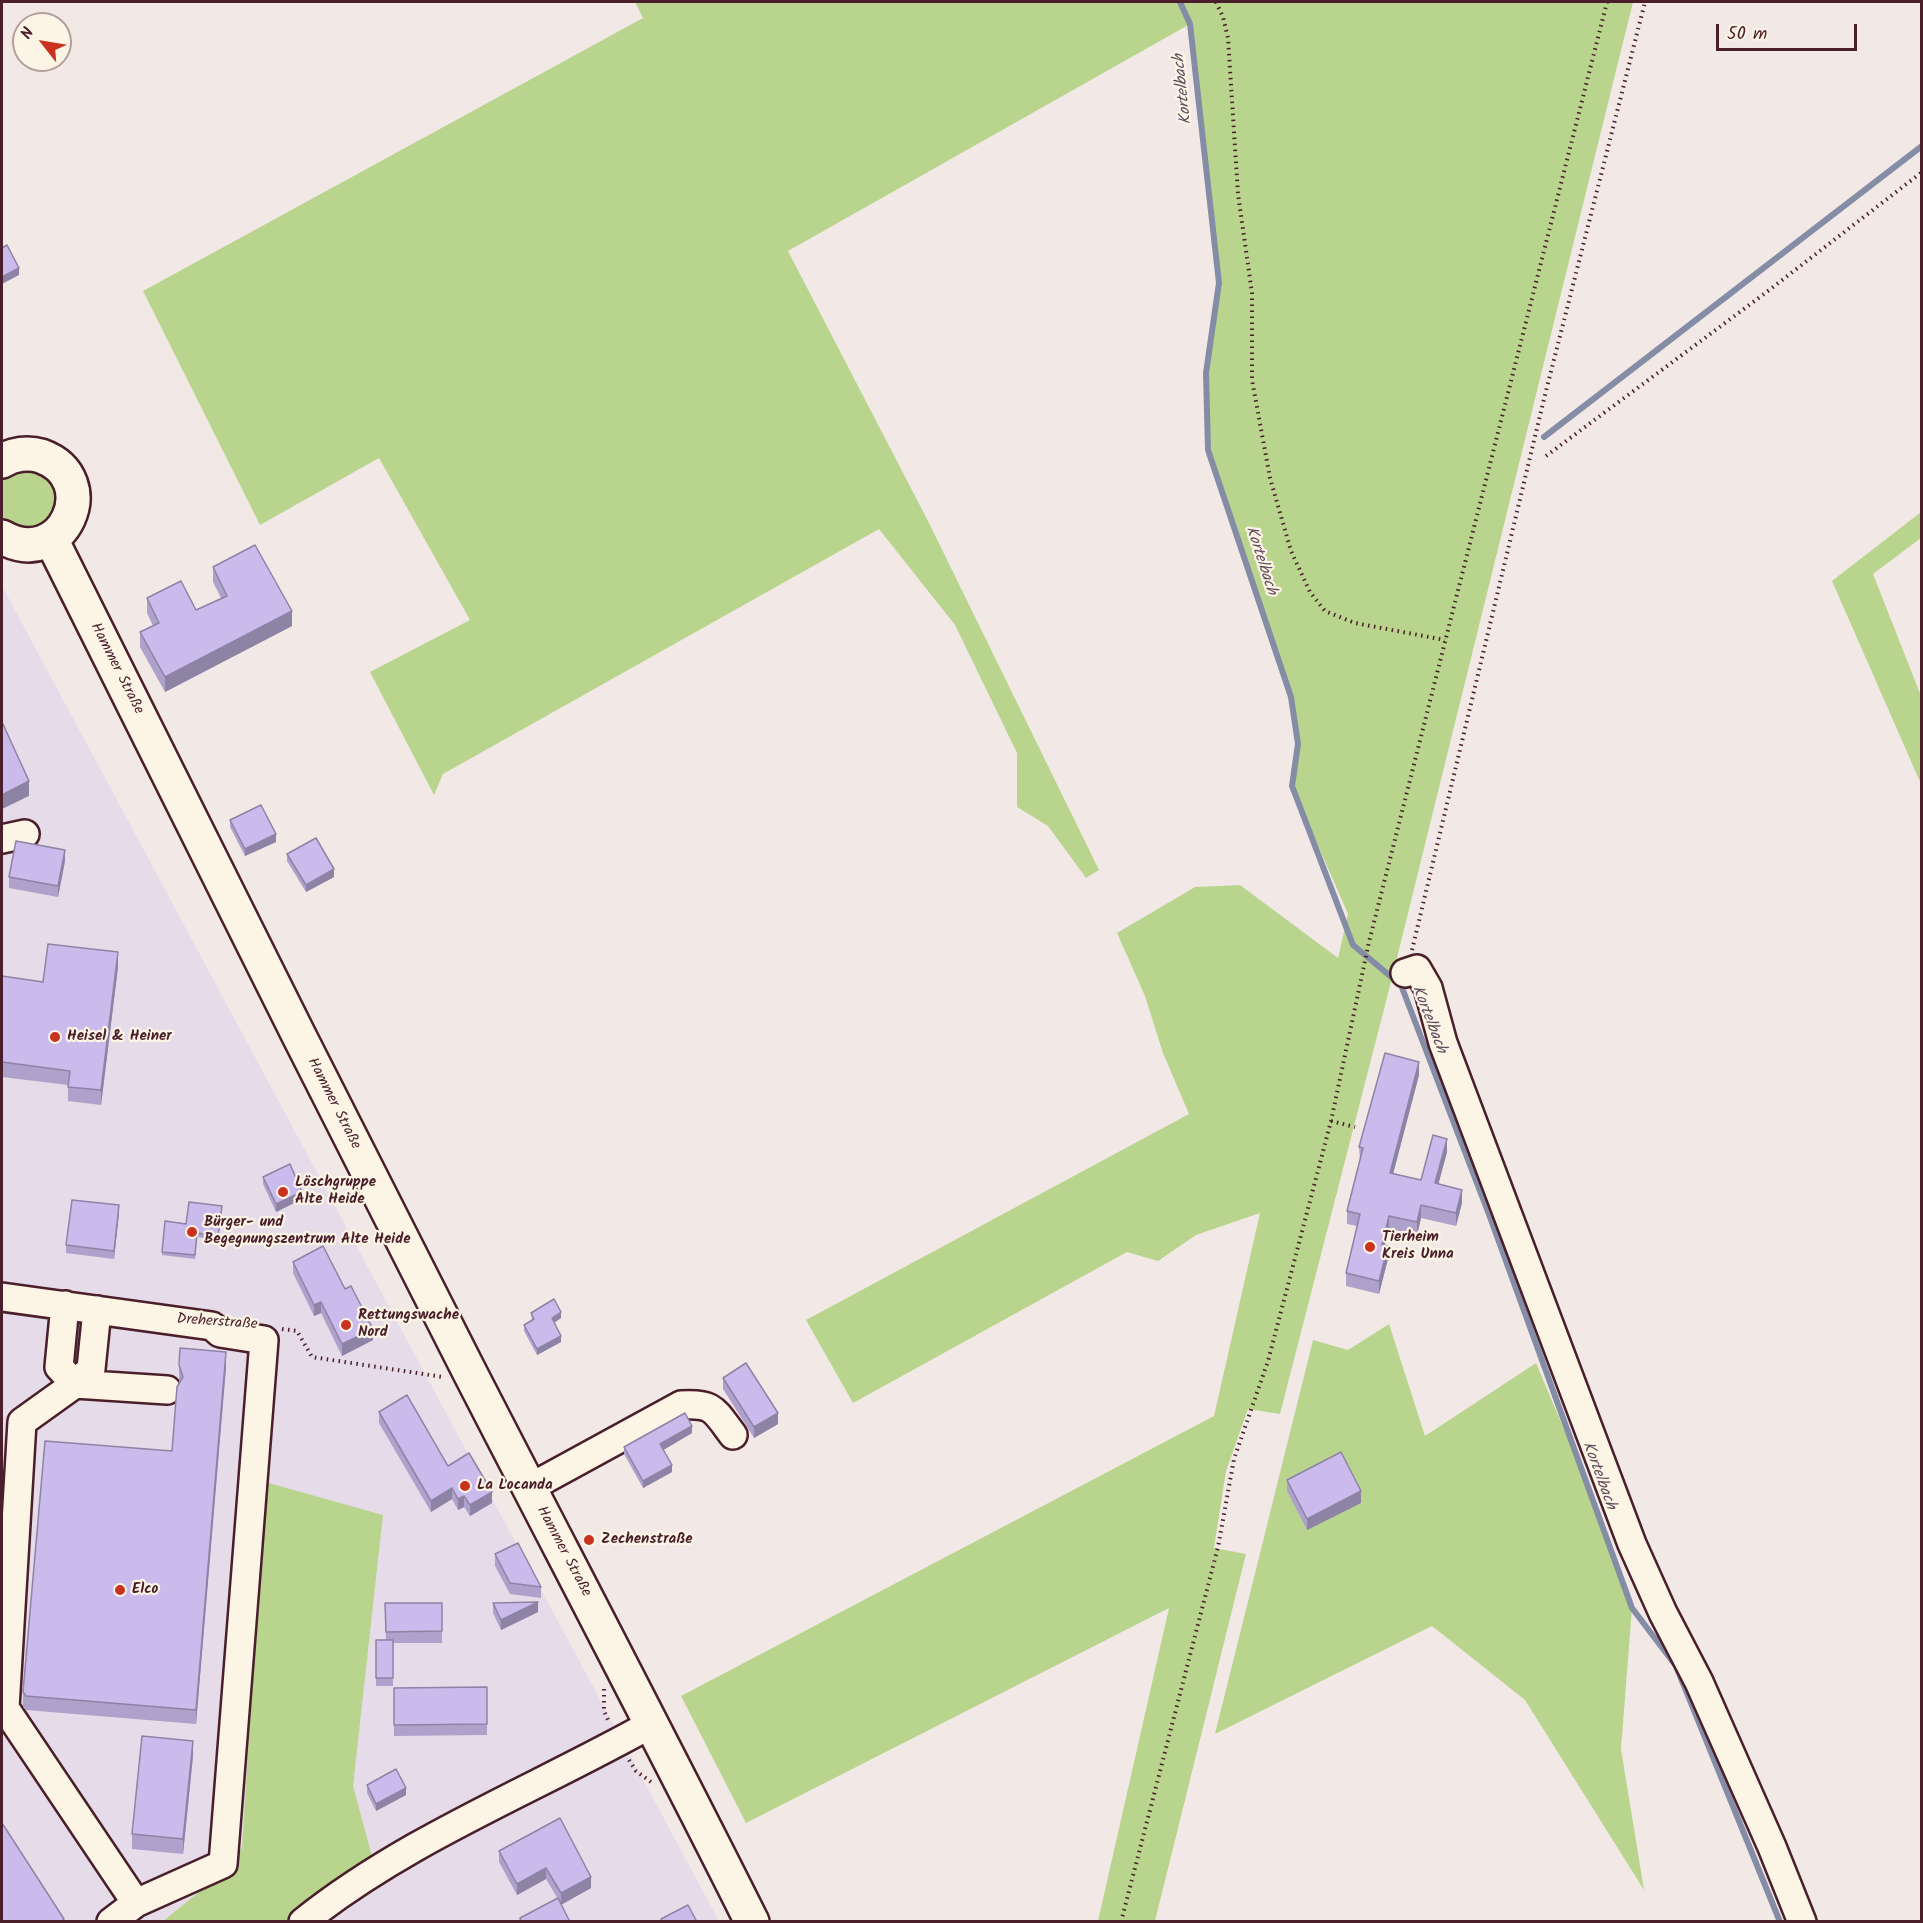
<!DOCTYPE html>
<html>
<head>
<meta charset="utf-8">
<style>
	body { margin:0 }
	#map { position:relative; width:1923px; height:1923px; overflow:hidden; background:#f2e9e6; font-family:Kalam,sans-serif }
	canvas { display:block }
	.frame { position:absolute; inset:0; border:3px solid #4a1f2b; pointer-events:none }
	.north { position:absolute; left:12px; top:12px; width:60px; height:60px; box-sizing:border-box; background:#fcf5e5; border:2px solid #b59f9b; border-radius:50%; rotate:301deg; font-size:16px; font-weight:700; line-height:24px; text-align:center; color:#4a1f2b }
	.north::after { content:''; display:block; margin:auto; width:21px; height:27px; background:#c8321e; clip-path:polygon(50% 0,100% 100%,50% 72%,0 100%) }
	.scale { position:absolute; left:1716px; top:24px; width:141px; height:27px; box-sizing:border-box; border:3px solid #4a1f2b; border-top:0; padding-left:8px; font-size:18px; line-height:21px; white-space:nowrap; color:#4a1f2b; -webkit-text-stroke:4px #fcf5e5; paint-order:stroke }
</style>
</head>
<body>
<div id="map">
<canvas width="1923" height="1923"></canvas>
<div class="frame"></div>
<div class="north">N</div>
<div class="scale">50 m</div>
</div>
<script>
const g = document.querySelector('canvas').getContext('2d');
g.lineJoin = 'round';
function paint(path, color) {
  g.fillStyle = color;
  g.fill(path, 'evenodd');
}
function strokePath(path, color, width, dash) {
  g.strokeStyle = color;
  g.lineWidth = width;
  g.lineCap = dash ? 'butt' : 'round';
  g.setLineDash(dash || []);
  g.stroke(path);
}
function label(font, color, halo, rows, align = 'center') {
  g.font = font + ' Kalam,sans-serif';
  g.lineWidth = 4.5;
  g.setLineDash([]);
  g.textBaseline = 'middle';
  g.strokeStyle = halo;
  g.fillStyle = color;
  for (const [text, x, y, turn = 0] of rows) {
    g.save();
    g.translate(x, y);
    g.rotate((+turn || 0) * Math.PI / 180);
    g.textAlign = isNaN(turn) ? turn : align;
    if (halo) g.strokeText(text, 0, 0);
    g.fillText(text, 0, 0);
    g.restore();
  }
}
paint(new Path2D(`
	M2,586L719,1921H2Z`), '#e6dbe8');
paint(new Path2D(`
	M635,2H1633L1392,978L1280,1414L1248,1409L1226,1471L1214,1548L1246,1554L1155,1921H1098L1169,1608L746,1823L681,1696L1214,1416L1260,1213L1196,1235L1158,1261L1127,1252L853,1403L806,1320L1189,1114L1163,1053L1145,996L1117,933L1195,887L1240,885L1338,958L1348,914L1292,786L1298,744L1291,697L1208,450L1206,373L1219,283L1190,24L788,251L928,521L1099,870L1086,878L1048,826L1017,807V753L955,625L879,529L443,774L434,795L370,672L470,620L379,458L260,525L143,291L643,18Z
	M17,465L50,472L61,503L39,530L6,525L2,520V476Z
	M1921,512V538L1873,574L1921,696V784L1832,581Z
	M1389,1324L1425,1436L1536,1363L1571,1446L1632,1608L1621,1749L1644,1890L1525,1700L1432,1626L1215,1734L1313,1340L1348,1350Z
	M265,1482L383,1515L353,1786L376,1871L303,1921L162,1922L225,1871L242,1848Z`), '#b9d58d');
strokePath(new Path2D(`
	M1180,2L1190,24L1219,283L1206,373L1208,450L1291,697L1298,744L1292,786L1353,945L1401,985L1490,1217L1632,1608L1676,1666L1780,1922
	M1544,437L1922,146`), '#858ca5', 6);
const minor = new Path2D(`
	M2,839L25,834
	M1405,973L1417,969L1428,988L1443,1043L1632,1544L1663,1613L1699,1682L1772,1847L1802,1922
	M2,1297L212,1326L220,1333L264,1340L223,1864L136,1903L5,1708L22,1422L75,1384L167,1390
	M65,1305L59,1367L75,1384L91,1369L97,1310
	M529,1488L681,1405C714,1403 714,1410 733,1435
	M111,1922L136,1903
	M303,1922C408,1838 536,1789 653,1723`);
const major = new Path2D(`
	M2,461C13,454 28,452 41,456C105,479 63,572 2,537
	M51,539C189,816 326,1092 467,1367C562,1552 659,1736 752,1922`);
strokePath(minor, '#4a1f2b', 32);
strokePath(major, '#4a1f2b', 38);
strokePath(new Path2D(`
	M1216,2L1223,17L1228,38L1238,194L1252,293V380L1270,478L1291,551L1310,592L1325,611L1355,623L1445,640
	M1546,456L1764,294L1922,172
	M1412,950L1544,399L1645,2
	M1331,1121L1355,1127
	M282,1329L297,1331L312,1357L443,1377
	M604,1689V1711L609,1722
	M629,1760L636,1771L651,1782
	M1121,1922L1218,1547L1234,1459L1268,1361L1331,1121L1369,942L1607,2`), '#4a1f2b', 4, [1.5, 4.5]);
strokePath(minor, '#fcf5e5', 27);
strokePath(major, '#fcf5e5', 33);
paint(new Path2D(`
	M213,567L292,626L165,692L140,647V632L153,626L147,613V598L196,610L221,598L213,582Z
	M230,820L276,842L245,856L230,827Z
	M287,854L334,877L306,892L287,861Z
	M65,861L58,897L9,888V877Z
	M118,967L101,1105L68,1101V1085L2,1077V976L43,982Z
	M1419,1075L1393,1173L1421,1180L1447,1152L1438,1184L1462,1203L1456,1226L1421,1218L1417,1235L1389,1229L1385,1245L1388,1259L1379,1294L1346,1286V1273L1357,1226L1347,1224V1211L1360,1160L1359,1147Z
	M263,1177L302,1199L276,1212L263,1184Z
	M222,1210L218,1240L197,1237L195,1259L162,1255V1252L186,1224Z
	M119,1213L114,1259L66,1253V1245Z
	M293,1262L345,1289L373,1340L342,1356L321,1313L314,1316L293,1273Z
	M531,1313L561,1318L554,1323L561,1342L537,1355L524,1331V1325L532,1320Z
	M179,1365L226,1367L196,1724L26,1710L23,1707V1692L172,1451L179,1382Z
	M723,1378L778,1424L754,1438L723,1389Z
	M379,1412L448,1466L492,1503L470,1516L464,1507L458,1510L452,1499L431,1512L379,1423Z
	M692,1433L663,1450L672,1472L643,1488L624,1454V1447Z
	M1287,1480L1361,1503L1307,1530L1287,1491Z
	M495,1554L541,1587V1598L510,1594L495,1566Z
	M385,1603H442V1643H393V1686H376V1640H386Z
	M493,1603L538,1612L501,1630L493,1613Z
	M487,1687V1735L394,1736V1688Z
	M193,1756L183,1854L132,1849V1834Z
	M367,1785L406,1795L376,1811L367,1793Z
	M560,1818L591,1888L561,1904L570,1922H520V1918L558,1899L546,1879L517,1895L499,1862V1851Z`), '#aea1cb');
paint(new Path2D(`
	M19,268V275L2,284V277Z
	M292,611V626L165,692V677Z
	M29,781V796L2,809V795Z
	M276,834V842L245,856V849Z
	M65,850V861L58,897V886Z
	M334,869V877L306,892V885Z
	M118,952V967L101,1105V1090Z
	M1419,1062V1075L1390,1186V1173Z
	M1447,1139V1152L1435,1197V1183Z
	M1462,1190V1203L1456,1226V1213Z
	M302,1192V1199L276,1212V1204Z
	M119,1205V1213L114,1259V1251Z
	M1421,1205V1218L1417,1235V1222Z
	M1389,1216V1229L1382,1258V1245Z
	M1388,1246V1259L1379,1294V1281Z
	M321,1302V1313L314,1316V1305Z
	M561,1312V1318L552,1324V1318Z
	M373,1329V1340L342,1356V1344Z
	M561,1336V1342L537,1355V1349Z
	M226,1352V1367L196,1724V1710Z
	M778,1413V1424L754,1438V1427Z
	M692,1426V1433L660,1452V1444Z
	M672,1465V1472L643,1488V1481Z
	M452,1488V1499L431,1512V1501Z
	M1361,1491V1503L1307,1530V1519Z
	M492,1492V1503L470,1516V1505Z
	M464,1496V1507L458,1510V1499Z
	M538,1602V1612L501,1630V1620Z
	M193,1741V1756L183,1854V1839Z
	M406,1788V1795L376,1811V1804Z
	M546,1868V1879L517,1895V1884Z
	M591,1877V1888L561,1905V1893Z`), '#8d83a5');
const building = new Path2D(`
	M7,245L19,268L2,277V248Z
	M255,545L292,611L165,677L140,632L159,623L147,598L181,581L196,610L227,596L213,567Z
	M2,722L29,781L2,795Z
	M261,805L276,834L245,849L230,820Z
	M316,838L334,869L306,885L287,854Z
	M16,841L65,850L58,886L9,877Z
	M48,944L118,952L101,1090L68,1087L70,1071L2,1062V976L43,982Z
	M1385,1053L1419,1062L1390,1173L1421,1180L1433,1135L1447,1139L1435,1183L1462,1190L1456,1213L1421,1205L1417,1222L1389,1216L1382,1245L1388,1246L1379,1281L1346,1273L1360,1214L1347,1211L1363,1148L1359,1147Z
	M290,1164L302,1192L276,1204L263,1177Z
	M72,1200L119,1205L114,1251L66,1245Z
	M189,1202L222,1206L218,1236L197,1233L195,1255L162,1252L165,1221L186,1224Z
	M323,1246L345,1289L351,1286L373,1329L342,1344L321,1302L314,1305L293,1262Z
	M554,1299L561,1312L552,1318L561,1336L537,1349L524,1325L534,1319L531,1313Z
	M180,1348L226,1352L196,1710L26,1696L23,1692L45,1441L172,1451L177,1387L183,1377L179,1365Z
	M746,1363L778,1413L754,1427L723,1378Z
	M407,1395L448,1466L469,1453L492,1492L470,1505L464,1496L458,1499L452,1488L431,1501L379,1412Z
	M685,1413L692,1426L660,1444L672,1465L643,1481L624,1447Z
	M1341,1452L1361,1491L1307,1519L1287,1480Z
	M518,1543L541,1587L510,1583L495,1554Z
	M538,1602L501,1620L493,1603Z
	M385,1603H442V1631L386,1632Z
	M376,1640H393V1678H376Z
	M487,1687V1724L394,1725V1688Z
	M142,1736L193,1741L183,1839L132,1834Z
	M396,1769L406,1788L376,1804L367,1785Z
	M560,1818L591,1877L561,1893L546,1868L517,1884L499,1851Z
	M2,1823L64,1919L60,1922H2Z
	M558,1898L570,1922H521L520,1918Z
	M688,1905L697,1922H662L661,1919Z`);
paint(building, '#cabbec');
strokePath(building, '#8d83a5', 1.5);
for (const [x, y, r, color] of [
	[55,1037,6,"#c8321e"],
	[283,1192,6,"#c8321e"],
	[192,1232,6,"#c8321e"],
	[1370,1247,6,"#c8321e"],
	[346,1325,6,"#c8321e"],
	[465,1486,6,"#c8321e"],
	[589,1540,6,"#c8321e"],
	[120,1590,6,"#c8321e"]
]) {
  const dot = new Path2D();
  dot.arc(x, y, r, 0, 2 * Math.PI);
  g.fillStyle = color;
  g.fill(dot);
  strokePath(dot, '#fcf5e5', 2);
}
label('15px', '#4a1f2b', '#fcf5e5', [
	["Hammer Straße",116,669,63],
	["Hammer Straße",333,1104,63],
	["Dreherstraße",217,1323,4],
	["Hammer Straße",563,1552,62]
]);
label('bold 15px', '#4a1f2b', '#fcf5e5', [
	["Heisel & Heiner",67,1037],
	["Löschgruppe",295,1183],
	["Alte Heide",295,1200],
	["Bürger- und",204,1223],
	["Begegnungszentrum Alte Heide",204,1240],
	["Tierheim",1382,1238],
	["Kreis Unna",1382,1255],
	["Rettungswache",358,1316],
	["Nord",358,1333],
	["La Locanda",477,1486],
	["Zechenstraße",601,1540],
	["Elco",132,1590]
], 'left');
label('italic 16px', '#624c5e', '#fcf5e5', [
	["Kortelbach",1184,89,-96],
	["Kortelbach",1260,561,72],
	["Kortelbach",1428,1020,69],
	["Kortelbach",1598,1476,70]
]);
</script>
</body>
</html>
